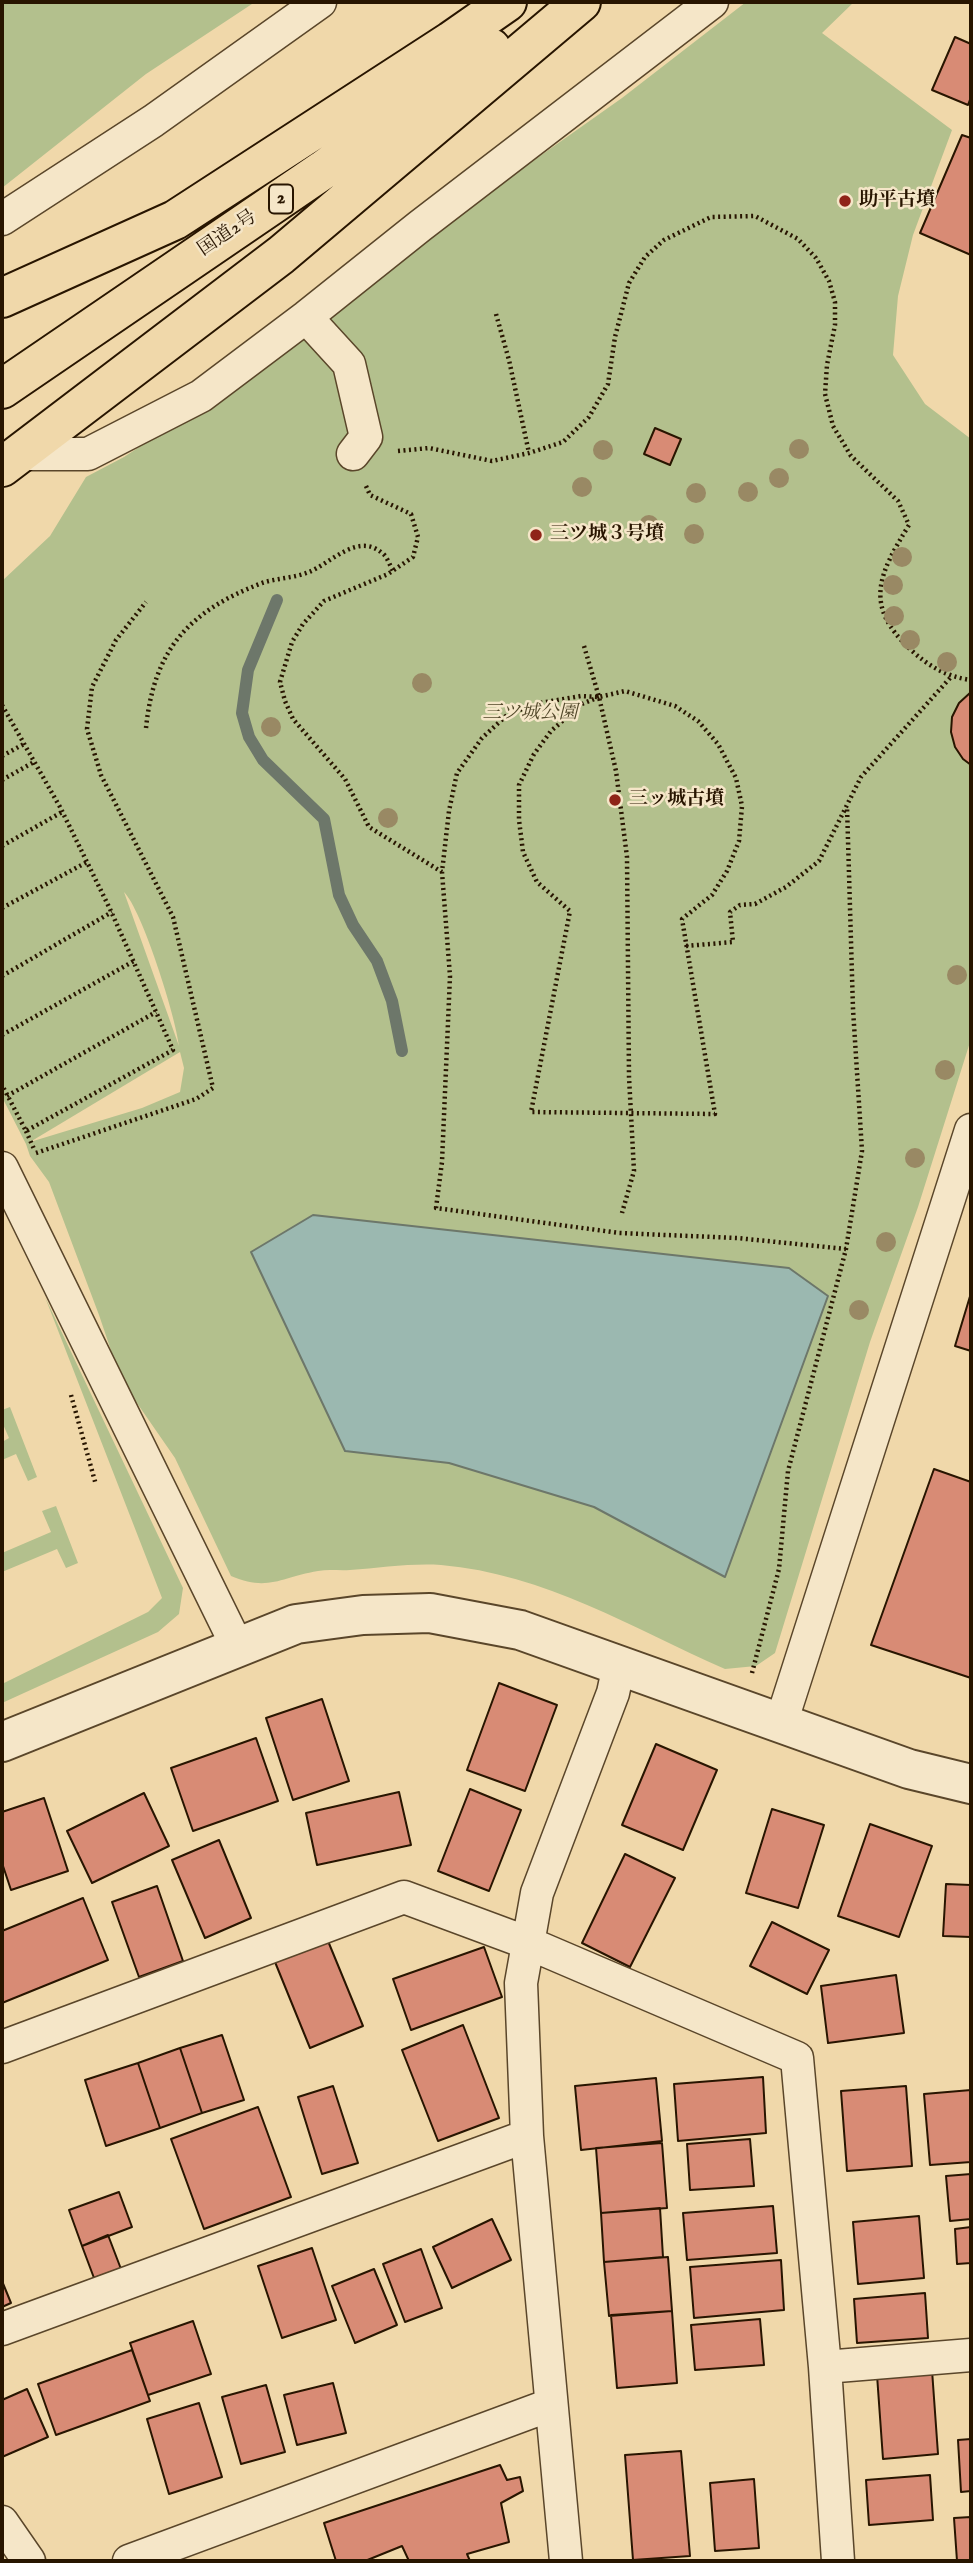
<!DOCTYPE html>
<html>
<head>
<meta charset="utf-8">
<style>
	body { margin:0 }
	#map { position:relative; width:973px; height:2563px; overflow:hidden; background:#f0d8aa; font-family:"IM FELL English",serif }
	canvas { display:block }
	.frame { position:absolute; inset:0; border:4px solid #281500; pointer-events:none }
</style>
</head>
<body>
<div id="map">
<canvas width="973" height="2563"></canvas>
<div class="frame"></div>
</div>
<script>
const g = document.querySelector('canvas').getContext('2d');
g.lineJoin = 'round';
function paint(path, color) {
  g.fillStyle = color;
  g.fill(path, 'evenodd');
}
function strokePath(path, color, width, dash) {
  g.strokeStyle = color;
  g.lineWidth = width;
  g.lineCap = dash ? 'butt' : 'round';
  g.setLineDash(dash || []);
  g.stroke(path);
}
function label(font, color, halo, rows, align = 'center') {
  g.font = font + ' "IM FELL English","Noto Serif JP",serif';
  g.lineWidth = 5;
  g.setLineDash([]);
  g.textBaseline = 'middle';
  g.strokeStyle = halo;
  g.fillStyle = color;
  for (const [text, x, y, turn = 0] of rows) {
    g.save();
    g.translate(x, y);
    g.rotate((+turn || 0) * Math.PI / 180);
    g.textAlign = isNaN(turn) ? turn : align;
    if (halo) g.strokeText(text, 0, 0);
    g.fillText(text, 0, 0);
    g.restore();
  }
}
paint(new Path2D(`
	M2,2H255L146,74L2,188Z
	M746,2H854L822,33L952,130L913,235L898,296L893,355L925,404L971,439V1039L918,1207L870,1342L775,1653L756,1666L725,1669C632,1628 545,1574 441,1565C411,1563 380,1568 350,1570C340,1571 329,1569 318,1571C282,1577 268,1592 231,1576L175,1458L121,1380L99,1315L49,1182L30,1156L26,1144L2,1097V581L50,536L86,477L124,457L199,408L434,231L622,98ZM124,892C142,910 176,1017 179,1046ZM180,1052L184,1068L180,1092L142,1108L30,1142Z
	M45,1297L183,1588L179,1614L158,1632L2,1703V1684L148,1612L162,1598Z
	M10,1407L37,1477L28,1481L16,1454L2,1460V1442L9,1438L2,1422V1410Z
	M56,1506L78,1563L66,1568L57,1549L2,1572V1553L51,1532L42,1511Z`), '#b3c08d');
const water = new Path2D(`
	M313,1215L789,1268L828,1296L725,1577L594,1507L449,1463L345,1451L251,1252Z`);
paint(water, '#9bb8b0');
strokePath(water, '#6d776a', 2);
strokePath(new Path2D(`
	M277,600L248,670L242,713L249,737L263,760L324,819L339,895L353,925L377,961L392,1001L402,1051`), '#6d776a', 12);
const building = new Path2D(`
	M955,37L971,44V97L968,105L932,90Z
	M962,135L971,138V255L920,233Z
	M655,428L681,439L670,465L644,454Z
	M971,692V765L963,759L955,747L951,732L952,717L959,703Z
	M971,1293V1351L955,1346Z
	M934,1469L971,1482V1678L871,1645Z
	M499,1683L557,1705L525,1791L467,1770Z
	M322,1699L349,1781L293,1800L266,1718Z
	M256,1738L278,1801L193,1831L171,1768Z
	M656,1744L717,1770L683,1850L622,1825Z
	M470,1789L521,1810L489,1891L438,1871Z
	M399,1792L411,1845L317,1865L306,1813Z
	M144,1793L169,1846L92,1883L67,1831Z
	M44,1798L68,1871L11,1890L2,1863V1812Z
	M772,1809L824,1825L798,1908L746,1893Z
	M870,1824L932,1846L899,1937L838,1916Z
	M219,1840L251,1918L205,1938L172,1860Z
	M625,1854L675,1878L630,1967L582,1943Z
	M946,1884L971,1885V1937L943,1936Z
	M157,1886L183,1961L139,1977L112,1902Z
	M83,1898L108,1960L2,2003V1931Z
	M772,1922L829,1950L807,1994L750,1966Z
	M328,1941L363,2026L310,2048L275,1962Z
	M484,1947L502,1997L411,2030L393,1979Z
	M896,1975L904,2033L828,2043L821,1986Z
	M463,2025L499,2118L438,2141L402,2050Z
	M222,2035L244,2100L202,2113L180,2048Z
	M180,2048L202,2113L160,2128L138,2063Z
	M138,2063L160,2128L106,2146L85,2080Z
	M763,2077L766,2133L678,2141L674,2084Z
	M656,2078L662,2141L581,2150L575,2086Z
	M333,2086L358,2163L322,2174L298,2097Z
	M906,2086L912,2166L847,2171L841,2091Z
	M971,2090V2162L930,2165L924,2094Z
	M258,2107L291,2197L204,2229L171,2139Z
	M750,2139L754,2186L690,2190L687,2144Z
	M662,2143L667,2208L601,2213L596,2148Z
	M971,2174V2219L950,2221L946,2176Z
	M119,2192L132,2227L82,2246L69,2210Z
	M773,2206L777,2253L687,2260L683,2213Z
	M660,2208L663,2257L604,2262L601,2213Z
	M919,2216L924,2278L858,2284L853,2222Z
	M492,2219L511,2260L452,2288L433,2247Z
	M971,2227V2263L957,2264L955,2229Z
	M108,2235L121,2269L94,2278L82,2246Z
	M312,2248L336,2320L282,2338L258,2266Z
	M421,2249L442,2308L405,2322L383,2264Z
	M668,2257L672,2311L609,2316L604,2262Z
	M781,2260L784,2310L694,2318L690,2267Z
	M374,2269L397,2325L355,2343L332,2286Z
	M2,2281L11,2303L2,2307Z
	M925,2293L928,2338L857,2343L854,2299Z
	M672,2311L677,2383L617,2388L611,2315Z
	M760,2319L764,2365L695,2370L691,2325Z
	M193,2321L211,2374L148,2395L130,2343Z
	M132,2350L150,2401L56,2435L38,2384Z
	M932,2370L938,2454L883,2459L877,2375Z
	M333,2383L346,2433L297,2445L284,2395Z
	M266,2385L285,2452L241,2464L222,2397Z
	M27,2389L48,2437L2,2457V2400Z
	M199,2403L222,2477L169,2494L147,2419Z
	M971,2439V2491L961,2492L958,2440Z
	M681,2451L690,2556L633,2560L625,2455Z
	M500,2465L507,2480L520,2477L523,2491L501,2503L509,2542L467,2554L470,2561H409L402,2546L365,2561H336L324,2523Z
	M930,2475L933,2520L869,2525L866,2480Z
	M754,2479L759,2548L715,2551L710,2483Z
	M971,2517V2561H957L954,2518Z`);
paint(building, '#d88b75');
strokePath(building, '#281500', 2);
const minor = new Path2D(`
	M2,219L153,121L320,2
	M306,317L349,364L366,437L353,454
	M21,454H88L201,396L306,317L420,226L712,2
	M2,1168L238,1648
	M781,1723L971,1130
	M2,2047L404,1897L528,1943L797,2058L825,2367L838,2561
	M2,2329L527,2136
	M825,2367L971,2355
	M2,2522L29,2561
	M129,2561L550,2405
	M566,2561L527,2136L521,1983L537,1893L613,1693L619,1665`);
const tertiary = new Path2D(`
	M2,1742L296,1624L363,1615L430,1613L520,1630L909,1769L971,1784`);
const trunk = new Path2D(`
	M2,298L175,220L451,41L507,2
	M2,389L323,170L491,48
	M2,467L281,255L581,2`);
strokePath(minor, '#5a462a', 35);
strokePath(tertiary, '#5a462a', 42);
strokePath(trunk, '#281500', 42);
strokePath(new Path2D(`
	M496,314L509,360L529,453
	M398,451L429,448L492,461L529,453L563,442L589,417L608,384L615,337L629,283L645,257L664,240L711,217L755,216L798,239L816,258L829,281L835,302V325L827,365L825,394L833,426L851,456L898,501L909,525C879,574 863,605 910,649C928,666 947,677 971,680
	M366,486L370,495L411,514L418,537L413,557L388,574L324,601L303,624L292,642L280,682L285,701L293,719L345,779L369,827L442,872
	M584,646L599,697L616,771L627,857L629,1077L634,1171L622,1213
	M599,697L582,704L551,731L534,754L519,785V820L523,852L537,882L570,911L531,1112L715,1114L682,919L712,895L727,871L739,841L742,806L736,778L718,744L698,721L675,706L625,691L599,697L581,696L534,704L506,716L482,738L457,773L449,811L442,872L450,976L442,1162L436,1208L619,1233L737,1238L846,1249
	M2,705L60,807L110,909L173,1050L26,1131L2,1085
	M146,728C154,649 189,611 262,583C277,578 295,578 309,572C331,563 358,532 382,553C387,556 390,566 393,571
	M2,756L24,744
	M2,780L34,762
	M2,846L62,812
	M2,908L87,862
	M686,946L733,942L730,912L740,905L755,904L786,887L819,861L861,777L951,677
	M2,976L112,912
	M2,1035L134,961
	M7,1096L156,1012
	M26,1131L34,1149
	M36,1153L196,1099L213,1088L173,917L101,775L87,729L92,687L116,640L146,602
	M71,1395L96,1485
	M752,1673L779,1569L788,1471L846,1249L862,1151L853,1009L847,806`), '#281500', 4.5, [2, 3.5]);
strokePath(minor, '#f5e6c8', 32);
strokePath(tertiary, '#f5e6c8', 38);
strokePath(trunk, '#f0d8aa', 38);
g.fillStyle = '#998964';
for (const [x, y] of [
	[799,449],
	[603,450],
	[779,478],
	[582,487],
	[748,492],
	[696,493],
	[649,525],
	[694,534],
	[902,557],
	[893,585],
	[894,616],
	[910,640],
	[947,662],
	[422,683],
	[271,727],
	[388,818],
	[957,975],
	[945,1070],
	[915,1158],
	[886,1242],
	[859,1310]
]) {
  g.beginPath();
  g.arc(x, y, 10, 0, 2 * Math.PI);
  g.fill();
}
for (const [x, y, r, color] of [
	[845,201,7,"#8f2418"],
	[536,535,7,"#8f2418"],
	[615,800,7,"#8f2418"]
]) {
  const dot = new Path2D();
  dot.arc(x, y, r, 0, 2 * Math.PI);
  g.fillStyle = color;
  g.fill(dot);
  strokePath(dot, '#f5e6c8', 2.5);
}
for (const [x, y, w] of [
	[281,199,24]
]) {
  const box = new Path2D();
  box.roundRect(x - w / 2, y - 14.5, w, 29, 5);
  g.fillStyle = '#f5e6c8';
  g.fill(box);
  strokePath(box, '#281500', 2);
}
label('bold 18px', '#281500', null, [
	["2",281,199]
]);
label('bold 19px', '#281500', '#f5e6c8', [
	["助平古墳",859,201],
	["三ツ城３号墳",550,535],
	["三ッ城古墳",629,800]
], 'left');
label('19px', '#281500', '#f5e6c8', [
	["国道2号",228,234,-34]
]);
label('italic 19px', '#52482a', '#f5e6c8', [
	["三ツ城公園",530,714]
]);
</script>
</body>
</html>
